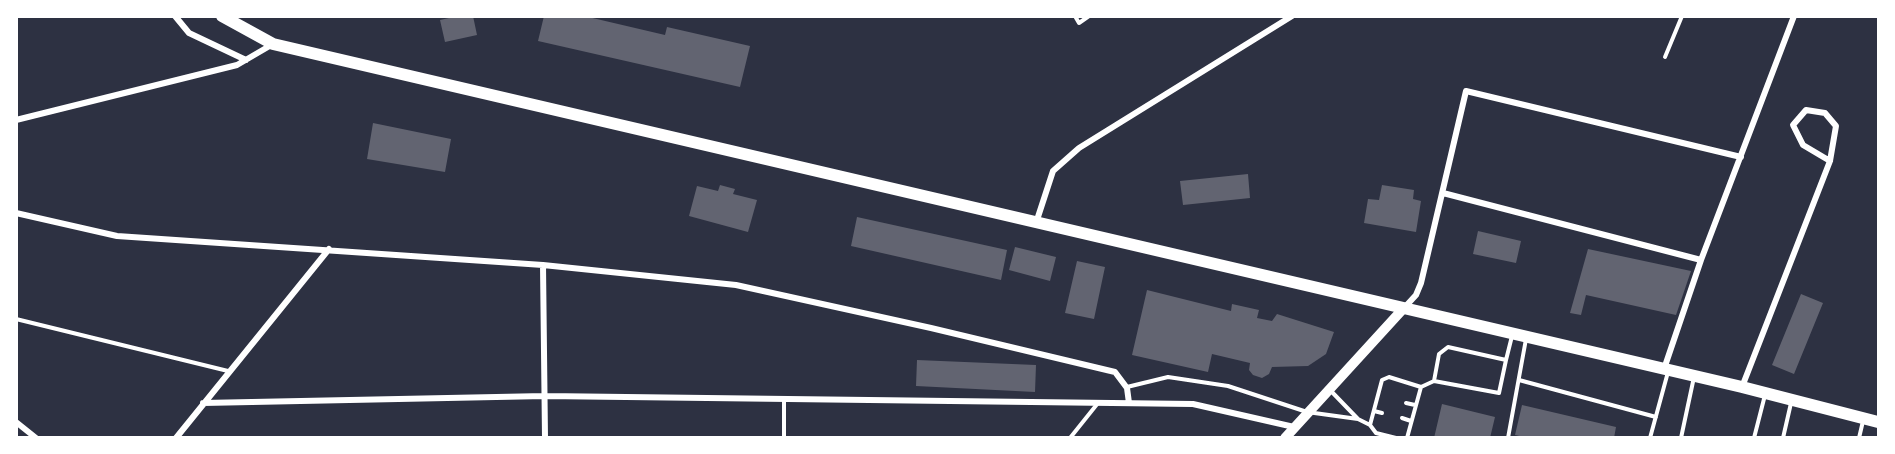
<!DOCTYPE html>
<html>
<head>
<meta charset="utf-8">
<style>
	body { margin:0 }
	#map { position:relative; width:1895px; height:454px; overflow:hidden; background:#2d3142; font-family:Literata,serif }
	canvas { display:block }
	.frame { position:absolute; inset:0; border:18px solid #fff; pointer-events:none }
</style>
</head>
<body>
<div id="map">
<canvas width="1895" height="454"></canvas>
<div class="frame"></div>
</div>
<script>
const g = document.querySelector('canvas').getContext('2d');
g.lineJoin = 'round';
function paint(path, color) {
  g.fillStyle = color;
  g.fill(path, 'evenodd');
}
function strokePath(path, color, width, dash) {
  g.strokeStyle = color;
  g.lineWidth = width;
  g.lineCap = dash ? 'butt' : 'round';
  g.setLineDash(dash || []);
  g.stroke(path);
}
paint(new Path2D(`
	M458,16H473L477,35L445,42L440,20Z
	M544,16H584L665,35L667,27L750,46L740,87L538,41Z
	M373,123L451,139L445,172L367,159Z
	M1248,174L1250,198L1183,205L1180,181Z
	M720,185L735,189L733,194L757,200L748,232L689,216L697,186L718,191Z
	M1382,185L1414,190L1413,199L1421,201L1416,232L1364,223L1368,199L1379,200Z
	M857,217L1007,250L1001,280L851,246Z
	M1478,231L1521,241L1516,263L1473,254Z
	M1015,247L1056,257L1050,281L1009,270Z
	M1588,249L1691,271L1676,315L1586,295L1581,315L1570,313Z
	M1077,261L1105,267L1094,319L1065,313Z
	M1147,290L1231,311L1232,304L1259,310L1257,318L1272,321L1277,314L1334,332L1326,354L1308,366L1272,367L1269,374L1262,378L1253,375L1249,370L1250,363L1212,354L1208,372L1132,355Z
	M1801,294L1823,303L1794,374L1772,365Z
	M917,360L1036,365L1035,392L916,386Z
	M1442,404L1495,417L1490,438H1434Z
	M1522,405L1616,427L1614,438H1528L1515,435Z`), '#626471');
strokePath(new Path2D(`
	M1075,16L1079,23L1089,16
	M1665,57L1682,16
	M16,319L228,371
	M1519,380L1656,417
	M1434,381L1499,393L1506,360
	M1127,387L1168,377L1228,386L1307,412L1358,419L1330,390
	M784,400V438
	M1406,403L1415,405
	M1374,411L1382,413
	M1402,418L1411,421
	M1358,419L1370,425
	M1070,438L1098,403
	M1396,438L1376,433L1370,425L1382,380L1389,377L1421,387L1434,381L1439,354L1448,347L1506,360L1512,336
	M1407,438L1421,387
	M1508,438L1526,339
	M1650,438L1668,372
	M1681,438L1694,377
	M1754,438L1765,395
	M1783,438L1791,403
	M1859,438L1863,421`), '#fff', 4);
strokePath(new Path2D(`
	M175,16L189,33L246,60
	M16,120L237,65L273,44
	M1443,193L1701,260
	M16,213L117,236L543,265L736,285L931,328L1115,372L1127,388L1129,403
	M1036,223L1053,171L1079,148L1292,16
	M543,265L545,438
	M1405,307L1416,295L1421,283L1466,91L1741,157
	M1664,369L1701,260L1794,16
	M1742,387L1830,161L1836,126L1825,113L1806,110L1793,125L1803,145L1830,161
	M203,403L545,396L1193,404L1294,427
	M16,422L36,438
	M176,438L329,249`), '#fff', 6);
strokePath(new Path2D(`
	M1285,438L1402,310`), '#fff', 10);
strokePath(new Path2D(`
	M222,16L273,44L1742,387L1878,422`), '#fff', 12);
</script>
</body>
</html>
